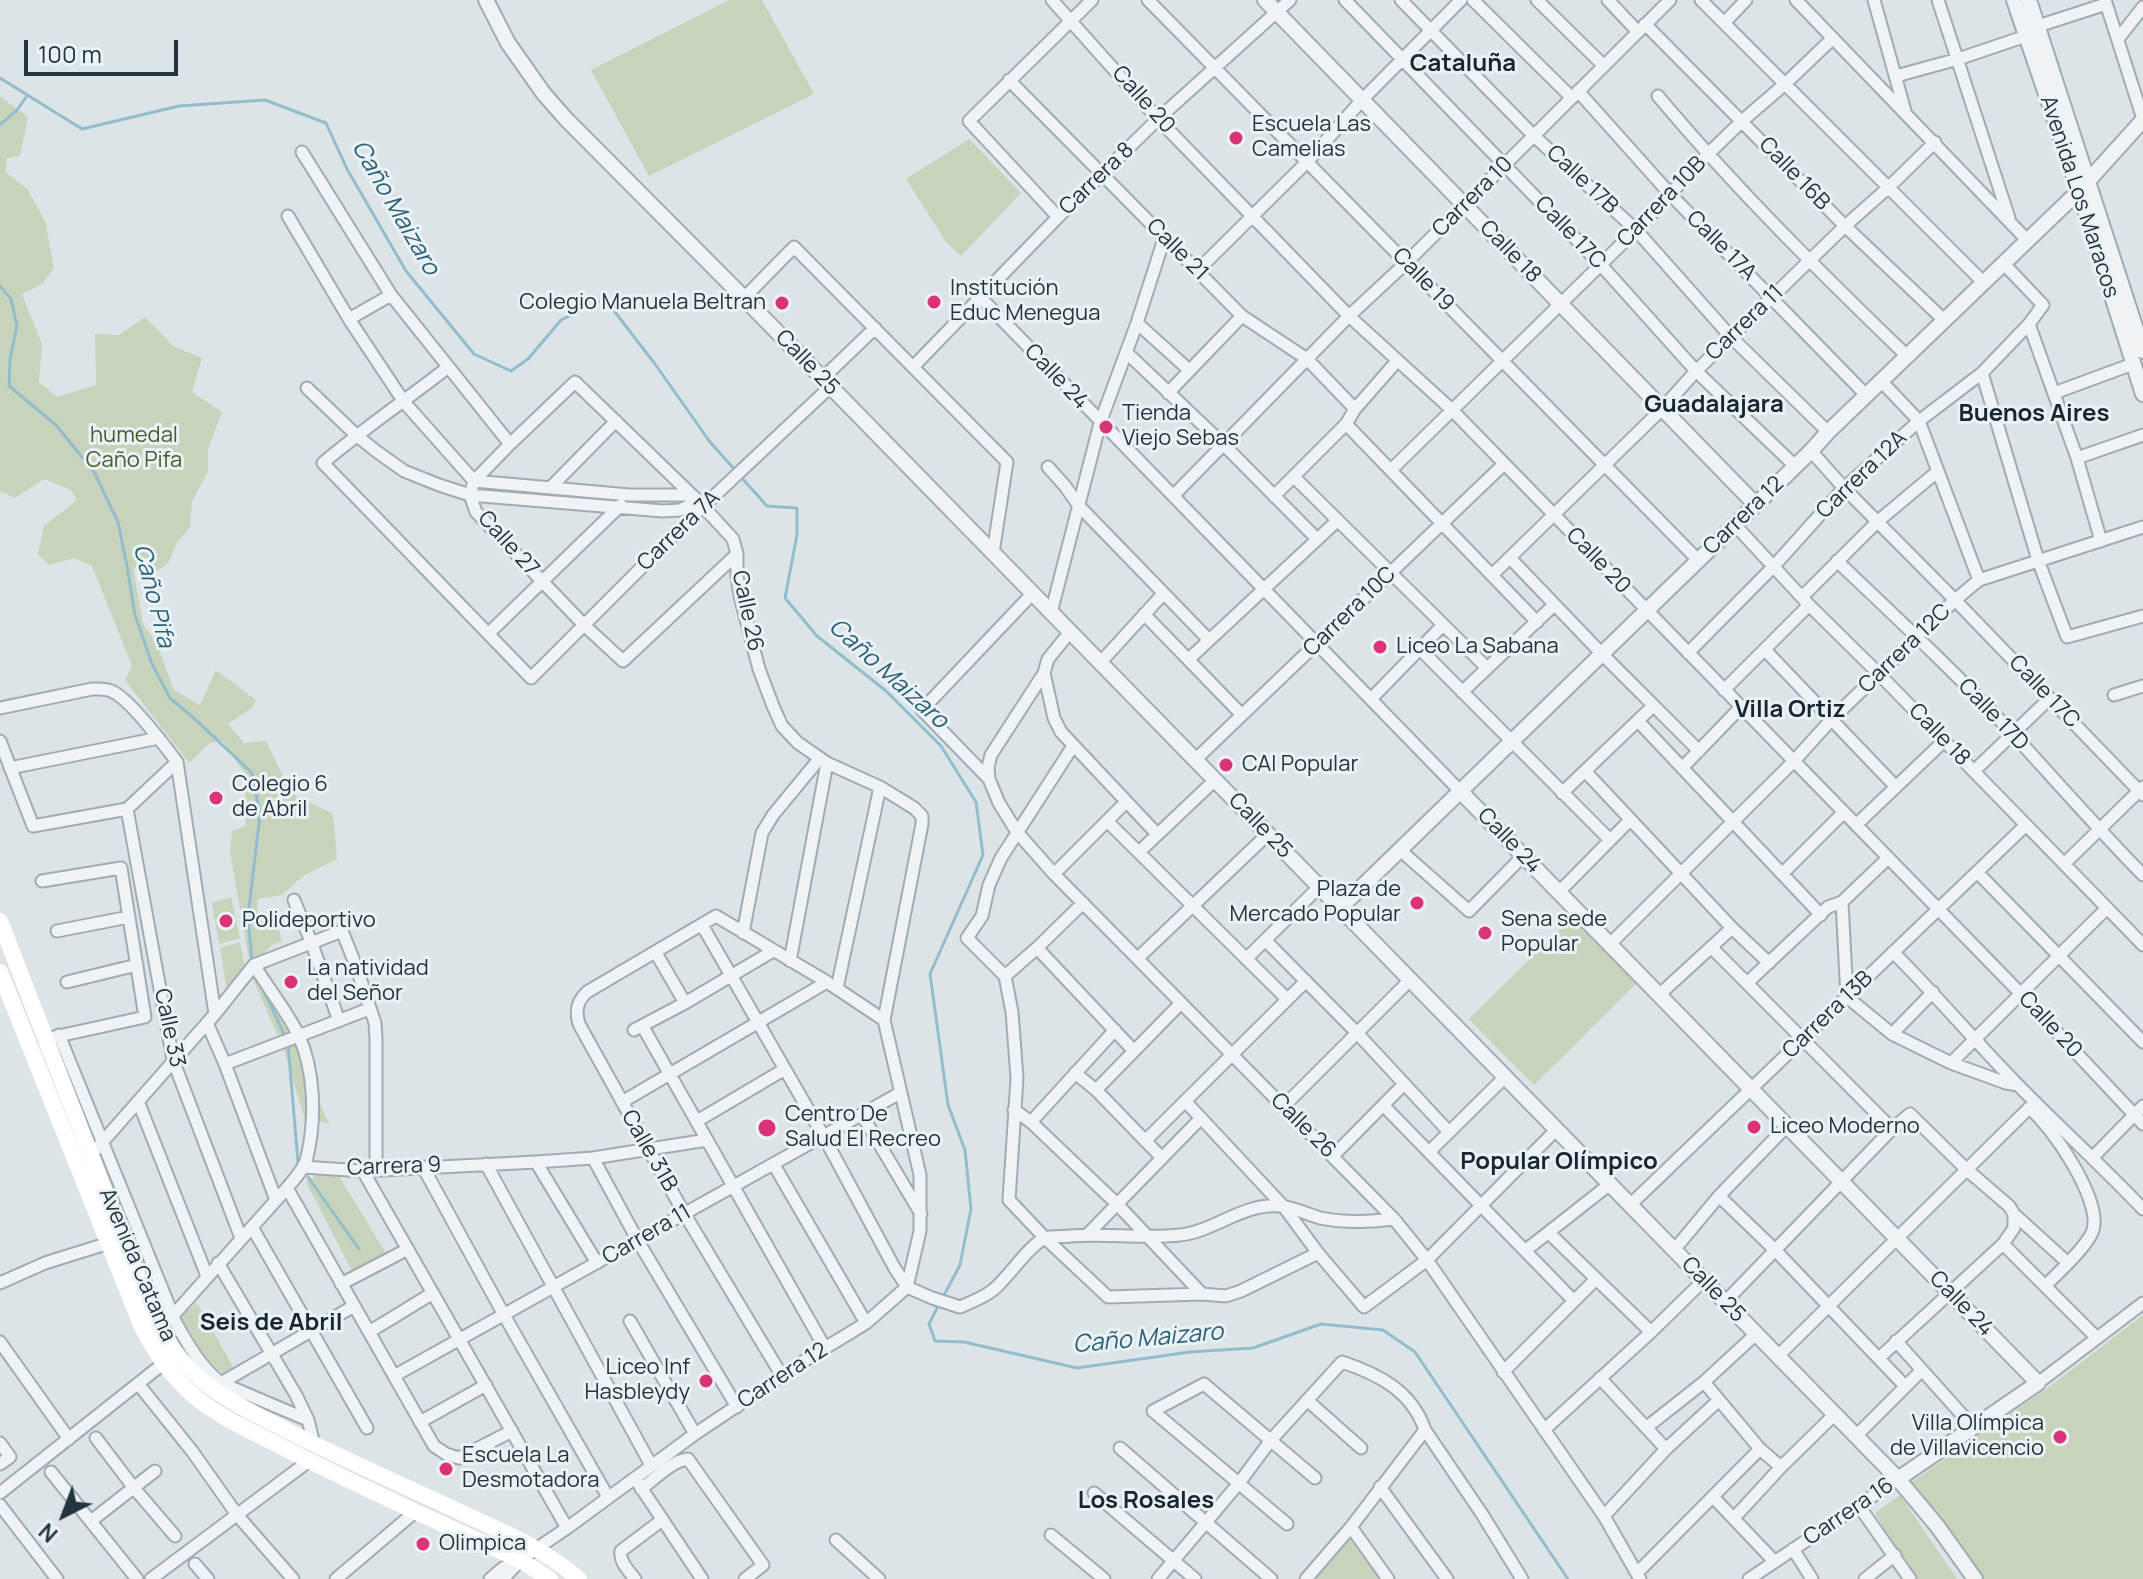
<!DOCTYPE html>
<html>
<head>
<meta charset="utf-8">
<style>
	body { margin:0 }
	#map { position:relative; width:2143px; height:1579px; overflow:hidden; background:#dce4e8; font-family:Manrope,sans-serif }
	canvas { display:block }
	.north { position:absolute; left:24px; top:1475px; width:80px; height:80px; -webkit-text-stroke:6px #ebf2f5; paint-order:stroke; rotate:222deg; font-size:22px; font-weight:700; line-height:32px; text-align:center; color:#243540 }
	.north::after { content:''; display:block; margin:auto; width:28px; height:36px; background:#243540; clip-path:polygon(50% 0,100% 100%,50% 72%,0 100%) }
	.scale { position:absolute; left:24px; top:40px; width:154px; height:36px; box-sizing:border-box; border:4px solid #243540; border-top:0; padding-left:10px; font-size:24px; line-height:28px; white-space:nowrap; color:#243540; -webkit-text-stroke:6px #ebf2f5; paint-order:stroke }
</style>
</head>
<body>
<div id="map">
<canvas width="2143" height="1579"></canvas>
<div class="north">N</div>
<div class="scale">100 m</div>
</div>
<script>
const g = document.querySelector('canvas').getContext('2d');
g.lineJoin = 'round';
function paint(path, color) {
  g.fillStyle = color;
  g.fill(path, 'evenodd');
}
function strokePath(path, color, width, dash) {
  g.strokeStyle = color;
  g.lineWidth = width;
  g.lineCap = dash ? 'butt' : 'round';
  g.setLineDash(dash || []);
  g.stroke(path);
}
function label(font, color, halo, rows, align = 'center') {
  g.font = font + ' Manrope,sans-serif';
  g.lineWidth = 6;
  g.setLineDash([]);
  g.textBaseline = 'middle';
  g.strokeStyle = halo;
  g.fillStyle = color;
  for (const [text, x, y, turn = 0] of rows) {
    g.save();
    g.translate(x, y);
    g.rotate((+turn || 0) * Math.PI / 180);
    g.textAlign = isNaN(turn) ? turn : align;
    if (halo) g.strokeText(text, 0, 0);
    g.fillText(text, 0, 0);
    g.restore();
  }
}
paint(new Path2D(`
	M729,0H762L814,94L649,176L591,70Z
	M0,96L28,117L20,156L7,158L6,172L28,190L45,221L54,268L42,284L22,294L42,344L39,382L57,397L96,385L95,334L119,335L145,317L173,346L202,358L192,392L222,412L208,449V471L192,502L190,527L177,542L169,562L154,574L133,567L143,624L157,644L174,690L200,705L216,670L256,700L252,708L228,724L244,743L266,741L291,793L333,814L337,859L303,876L282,895L258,899L257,912L275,916L282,941L272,945L263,955L264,964L310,1059L315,1092L329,1124L312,1119L308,1130L284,1050L252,977L230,852L232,831L246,826L244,809L246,775L222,741L210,743L189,763L125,680L132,666L92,566L74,558L49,565L38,554L44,526L77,500L71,490L44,479L15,498L0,491Z
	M969,139L1021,193L961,256L946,242L906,179Z
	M231,897L240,938L219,944L212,903Z
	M1572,918L1636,984L1534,1085L1469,1019Z
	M240,942L247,977L229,1002L220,948Z
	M107,1155L168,1310L158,1317L98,1159Z
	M317,1175L339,1176L387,1255L354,1275L306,1182Z
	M197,1303L236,1372L229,1377C206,1364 194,1338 180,1316Z
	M2143,1315V1579H1984L1910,1483L2045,1390Z
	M1900,1495L1957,1579H1917L1900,1557L1875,1513Z
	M1351,1527L1387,1579H1307Z`), '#c8d3bc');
strokePath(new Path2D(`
	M0,78L82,129L179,106L265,100L326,123L347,169L406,271L474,354L511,371L528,359L561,320L605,299L655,364L710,442L736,471
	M0,125L17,110L27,96
	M0,286L11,299L17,326L10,359L9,386L56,425L94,472L118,522L127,566L135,615L152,664L170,698L197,721L252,773L260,815L248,916L252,962
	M741,477L767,506L797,508V535L785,598L817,636L886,691L941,746L976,802L983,855L930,974L948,1105L965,1150L971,1209L960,1265L942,1299
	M262,987L284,1034
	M288,1044L298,1162
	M308,1177L359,1249
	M938,1306L929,1324L935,1341L964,1342L1077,1368L1190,1352L1253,1348L1321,1324L1383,1330L1415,1352L1568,1579`), '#93bdcc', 3);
const minor = new Path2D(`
	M1052,0L1158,119L1349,316L1452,410L2021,994L2143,1124
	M1148,0L1698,560
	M1345,0L1601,265L1696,371L1795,466
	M1401,0L1533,135L1636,230L1731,337L1828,432
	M1473,0L1572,98
	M1537,0L1604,66
	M1608,0L1638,32
	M1701,0L1984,283
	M1796,0L2028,241
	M1874,0L1905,111
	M1938,0L2009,218
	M2105,0L2143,119
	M1724,23L1746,0
	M1645,24L1845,226L1945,321
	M2038,26L2106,4
	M2118,39L2143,7
	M1896,76L1958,59L2026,36
	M1009,80L1242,316L1307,359L1355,409
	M1578,91L1670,194L1867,396
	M1658,96C1736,189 1821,273 1908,357
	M302,152L391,295L510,444
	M288,216L349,319L404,402L474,481L629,495H691
	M1058,217L969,121L1092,0
	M1197,271L1307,162L1362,100L1461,0
	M980,297L1460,791
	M744,298L794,247L1007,462L993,553
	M349,319L391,295
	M1137,323L1189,370
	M2029,324L2077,458L2101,541
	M1127,353L1224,445L1317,539
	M913,367L1058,217L1158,119L1290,0
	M447,368C406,400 363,429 323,463L531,678L695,514L830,387
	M1982,373L2038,560L2067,637L2143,616
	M822,379L875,328
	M1882,382L1919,421L1979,580
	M307,388L356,435L376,451L404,471L439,485L470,495L663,511L680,510L698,501
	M1168,393L1242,316
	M2054,393L2133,364
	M1346,424L1537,622
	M1811,451L1844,488L1955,600L2143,795
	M2077,458L2143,435
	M1048,467L1065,486L1079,506L1209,640
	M1391,470L1636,230L1707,155L1742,121L1785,84L1833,38
	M1294,477L1487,668
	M551,487L616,421
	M470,495L474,481L510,444L575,382L698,501L733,539L737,554V576L740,596L759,669L773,706L782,726L798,743L827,763L880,787L914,808L922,816V824L884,1020L920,1175V1231L907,1287
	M470,495L476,512L584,625L623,661L737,554
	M1174,495L1349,316L1406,263L1670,0
	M1274,496L1346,424L1355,409L1397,361
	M1735,525L1809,605L1880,675L2143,945
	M1510,558L1602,654L1699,751
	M1837,561C1897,618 1957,674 2013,734C2056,781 2098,829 2143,875
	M1492,575L1662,409L1696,371L1845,226L1889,187L1935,142
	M1032,594L922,710L989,779L999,803L1017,832L1054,874L1394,1219L1427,1260L1604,1516L1640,1579
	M1802,597L1877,522L1938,471
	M1051,613L1100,423L1137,323L1164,239
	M1144,614L1241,714
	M489,633L621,505
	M1419,648L1610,840
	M1765,650L1896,787
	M1688,653L1774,566L1844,488L1919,421L1982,373L2029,324L2043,305L2004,264
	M1189,659L1338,520
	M1100,663L1163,594
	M1044,673L1054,718L1061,732L1157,834
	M1724,690L1809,605
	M1462,692L1554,605
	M2114,695L2143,686
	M1371,699L1443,625
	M0,708L92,689C99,689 105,688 111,691C128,697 165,746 177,762L215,1014
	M1638,721L1821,915
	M0,741L33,826L127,809L177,762
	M1073,746L1001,858L989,885L982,916L967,938L1005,976L1012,1012L1017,1078L1009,1200L1045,1238L1108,1297L1202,1294L1226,1296L1241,1291L1318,1253
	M1195,760L1504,464
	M10,768L159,738
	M1682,768L1741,707
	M1585,771L1732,928L1769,963
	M1974,771L2050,698
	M989,779L988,767L991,755L1044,673L1048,659L1070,632
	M1562,793L1653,706
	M127,809L173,1060L241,1238
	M1107,821L1287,999
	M1856,825L1944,741
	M1400,850L1469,911L1523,856
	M1139,852L1215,780
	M2064,864L2143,787
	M1977,872L2143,1042
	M1783,873L1844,812
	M1054,874L1125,803
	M42,881L121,868L145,1017L54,1037
	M1559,892L1630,820
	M294,900L312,944L339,1021
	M1842,902L1847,997L1892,1034L1951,1063L2006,1083L2018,1085
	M702,925L824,1137L894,1267L907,1287L932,1298L960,1307C971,1302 983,1298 993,1290C1008,1278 1029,1245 1045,1238C1052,1236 1063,1237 1070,1236C1106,1233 1143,1239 1180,1235C1215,1231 1243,1203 1279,1206C1293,1207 1307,1214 1320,1218C1344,1223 1370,1222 1394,1219
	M57,931L129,917
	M743,933L762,833L773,815L820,758
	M1265,940L1357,1033L1449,1132
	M1610,944L1794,761L1831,720L1955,600L1979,580L2143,527
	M1711,947L1892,1129
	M1037,948L1134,1051
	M1893,952C1935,994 1974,1040 2016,1083C2058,1126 2102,1166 2143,1209
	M656,953L685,1003
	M1138,958L1268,834
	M1246,959L1319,887
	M790,961L827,763
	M1005,976L1037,948L1083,903
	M67,982L137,965
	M1747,983L1828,907L1842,902L1888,858
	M837,988L880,787
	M1659,995L1732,928
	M207,1023L225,1064L276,1200
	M643,1027L825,1348
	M634,1030L685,1003L773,951
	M1892,1034L1933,992
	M59,1035L176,1323C188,1345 201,1367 221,1383L308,1420
	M1951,1063L2107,908
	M225,1064L369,1009
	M1075,1073L1096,1090L1162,1158
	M1096,1090L1181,1003
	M138,1101L207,1276
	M1185,1101L1284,1207L1318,1253L1364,1307L1427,1260L1556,1130
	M622,1102L827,982
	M1284,1106L1410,980
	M1384,1106L1574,1301
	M2029,1108C2052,1126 2102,1200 2093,1230C2088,1246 2058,1273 2045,1286
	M1014,1110L1031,1122L1117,1204L1202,1294
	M862,1115L921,1214
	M697,1121L785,1069
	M1031,1122L1115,1030
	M1145,1141L1306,981
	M1430,1151L1505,1077
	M91,1155L215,1014L254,965L342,931L356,966L375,1023L376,1039V1169
	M1333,1156L1404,1084
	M2093,1157L2143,1106
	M593,1158L638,1241L737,1407
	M536,1162L597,1263
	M486,1164L651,1465
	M774,1165L866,1323
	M303,1167L363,1171L536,1162L593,1158L707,1140
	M423,1167L504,1315L608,1497
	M363,1171L567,1528
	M287,1188L434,1446L446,1454L459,1458L512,1431
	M1719,1196L1775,1250L1905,1386
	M1630,1205L2026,825
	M252,1227L367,1428
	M1549,1233L1651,1332
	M1087,1235L1201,1118
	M2003,1244L2097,1338
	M1526,1250L1610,1184
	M1674,1250L1719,1196L1786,1127
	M218,1263L296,1395L308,1420L314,1444
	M0,1283L45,1263L112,1242
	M341,1284L408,1249
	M1725,1302L1892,1129L1910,1114L1966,1169L2009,1206L2014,1214L2068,1263
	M169,1320L287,1188C294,1179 305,1169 307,1157C316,1119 315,1070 298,1034C286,1010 268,988 254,965
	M630,1321L695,1434
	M369,1332L433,1293
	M1896,1341L1973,1427
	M0,1342L69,1439
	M1778,1356L2029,1108
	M1879,1358L2003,1244L2014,1228V1214
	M1503,1372L1596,1279
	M394,1376L900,1093
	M782,1376L684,1213L579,1024C575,1011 577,1001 587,992L716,916L827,982L884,1020
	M1600,1378L1666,1449
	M1704,1382L1760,1449L1781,1467
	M221,1383L354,1306
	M2038,1383L2143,1303
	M139,1385L192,1451L238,1516L293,1579
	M1307,1400L1361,1448
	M420,1422L486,1385
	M1647,1427L1704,1382L1756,1334
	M1544,1430L1651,1332L1704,1280
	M1856,1436L1922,1370
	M96,1438L134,1488L175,1536
	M0,1443L10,1457L0,1464
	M1120,1448L1271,1579
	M51,1472L137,1579
	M638,1483L702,1579
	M1380,1487L1447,1579
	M641,1489C655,1479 671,1461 688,1459L763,1565L745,1579
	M0,1493L164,1363
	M1094,1493L1195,1579
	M1713,1497L1774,1561
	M0,1505L57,1579
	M1859,1506L1910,1579
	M1604,1516L1666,1449L1719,1400
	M1734,1518L1781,1467L1835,1414
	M91,1521L155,1471
	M1287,1524L1153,1411L1204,1384L1315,1478
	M1351,1527L1388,1579
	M1051,1535L1104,1579
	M836,1540L879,1579
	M1793,1549L1812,1579
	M195,1564L208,1579
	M1637,1573L1760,1449
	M151,1579L309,1461
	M336,1579L416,1511
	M490,1579L503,1568L520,1560L567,1528L695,1434L807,1359L866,1323L907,1287
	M503,1579L517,1564
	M635,1579C629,1571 619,1562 621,1551L662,1520
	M1158,1579L1239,1483L1271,1440L1342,1362C1378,1374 1412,1391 1425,1430L1482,1514L1522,1579
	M1306,1579L1351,1527L1425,1430
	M1749,1579L1898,1479
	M1865,1579L1895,1555`);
const tertiary = new Path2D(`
	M486,0L508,43L544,94L566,119L744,298L1898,1479L1938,1527L1975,1579
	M1265,0L1756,505
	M2014,0L2079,191L2143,394
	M2029,0L2143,351
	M1460,791L2038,1383L1898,1479
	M1340,908L1811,451L1828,432L2079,191L2143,120`);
strokePath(minor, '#a1acb2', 15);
strokePath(tertiary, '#a1acb2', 18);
strokePath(minor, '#eff3f6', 11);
strokePath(tertiary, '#eff3f6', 14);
strokePath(new Path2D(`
	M0,921L152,1313C183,1380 224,1398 286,1430C343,1459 400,1484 458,1511C500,1531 543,1548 579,1579
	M0,972L142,1327C155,1353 171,1376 193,1395C221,1419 256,1433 288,1450C364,1489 443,1524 520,1560L550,1579`), '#fff', 16);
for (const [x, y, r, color] of [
	[1236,138,8,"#db3377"],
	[934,302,8,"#db3377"],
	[782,303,8,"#db3377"],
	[1106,427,8,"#db3377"],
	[1380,647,8,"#db3377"],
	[1226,765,8,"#db3377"],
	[216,798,8,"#db3377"],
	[1417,903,8,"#db3377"],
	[226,921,8,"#db3377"],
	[1485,933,8,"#db3377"],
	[291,982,8,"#db3377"],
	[1754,1127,8,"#db3377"],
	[767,1128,10,"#db3377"],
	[706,1381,8,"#db3377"],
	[2060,1437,8,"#db3377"],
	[446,1469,8,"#db3377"],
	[423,1544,8,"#db3377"]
]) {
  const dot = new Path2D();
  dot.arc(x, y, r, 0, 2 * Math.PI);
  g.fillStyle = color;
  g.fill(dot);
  strokePath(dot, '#ebf2f5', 3);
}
label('22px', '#243540', '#ebf2f5', [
	["Calle 20",1143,100,48],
	["Calle 16B",1794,174,46],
	["Carrera 8",1097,179,-44],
	["Calle 17B",1582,180,43],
	["Carrera 10",1473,197,-45],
	["Avenida Los Maracos",2079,197,72],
	["Carrera 10B",1662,202,-46],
	["Calle 17C",1570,233,46],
	["Calle 17A",1721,246,45],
	["Calle 21",1177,250,45],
	["Calle 18",1510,252,46],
	["Calle 19",1423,280,46],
	["Carrera 11",1745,323,-44],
	["Calle 25",807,363,46],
	["Calle 24",1056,377,46],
	["Carrera 12A",1862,475,-44],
	["Carrera 12",1744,516,-44],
	["Carrera 7A",679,531,-44],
	["Calle 27",508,544,48],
	["Calle 20",1598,561,46],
	["Calle 26",747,611,78],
	["Carrera 10C",1350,612,-44],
	["Carrera 12C",1905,649,-44],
	["Calle 17C",2044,692,46],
	["Calle 17D",1993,715,46],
	["Calle 18",1939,735,46],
	["Calle 25",1260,826,46],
	["Calle 24",1509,841,46],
	["Carrera 13B",1828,1015,-44],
	["Calle 20",2050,1025,47],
	["Calle 33",169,1028,78],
	["Calle 26",1303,1126,45],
	["Calle 31B",649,1151,60],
	["Carrera 9",394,1167,-2],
	["Carrera 11",647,1235,-30],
	["Avenida Catama",137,1265,67],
	["Calle 25",1713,1290,46],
	["Calle 24",1961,1304,46],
	["Carrera 12",783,1376,-33],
	["Carrera 16",1849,1512,-34]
]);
label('22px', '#243540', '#ebf2f5', [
	["Escuela Las",1252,125],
	["Camelias",1252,150],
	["Institución",950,289],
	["Educ Menegua",950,314],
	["Colegio Manuela Beltran",766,303,"right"],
	["Tienda",1122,414],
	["Viejo Sebas",1122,439],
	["Liceo La Sabana",1396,647],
	["CAI Popular",1242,765],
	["Colegio 6",232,785],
	["de Abril",232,810],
	["Plaza de",1401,890,"right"],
	["Mercado Popular",1401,915,"right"],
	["Sena sede",1501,920],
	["Popular",1501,945],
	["Polideportivo",242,921],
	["La natividad",307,969],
	["del Señor",307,994],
	["Centro De",785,1115],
	["Salud El Recreo",785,1140],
	["Liceo Moderno",1770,1127],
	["Liceo Inf",690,1368,"right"],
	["Hasbleydy",690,1393,"right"],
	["Villa Olímpica",2044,1424,"right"],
	["de Villavicencio",2044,1449,"right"],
	["Escuela La",462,1456],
	["Desmotadora",462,1481],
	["Olimpica",439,1544]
], 'left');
label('22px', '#445d30', '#ebf2f5', [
	["humedal",134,436],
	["Caño Pifa",134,461]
]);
label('bold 24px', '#172630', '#ebf2f5', [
	["Cataluña",1463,64],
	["Guadalajara",1714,405],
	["Buenos Aires",2034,414],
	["Villa Ortiz",1790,710],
	["Popular Olímpico",1559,1162],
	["Seis de Abril",271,1323],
	["Los Rosales",1146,1501]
]);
label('italic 24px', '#2b6177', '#ebf2f5', [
	["Caño Maizaro",395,208,60],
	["Caño Pifa",153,596,76],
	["Caño Maizaro",888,674,42],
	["Caño Maizaro",1148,1339,-5]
]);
</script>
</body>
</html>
